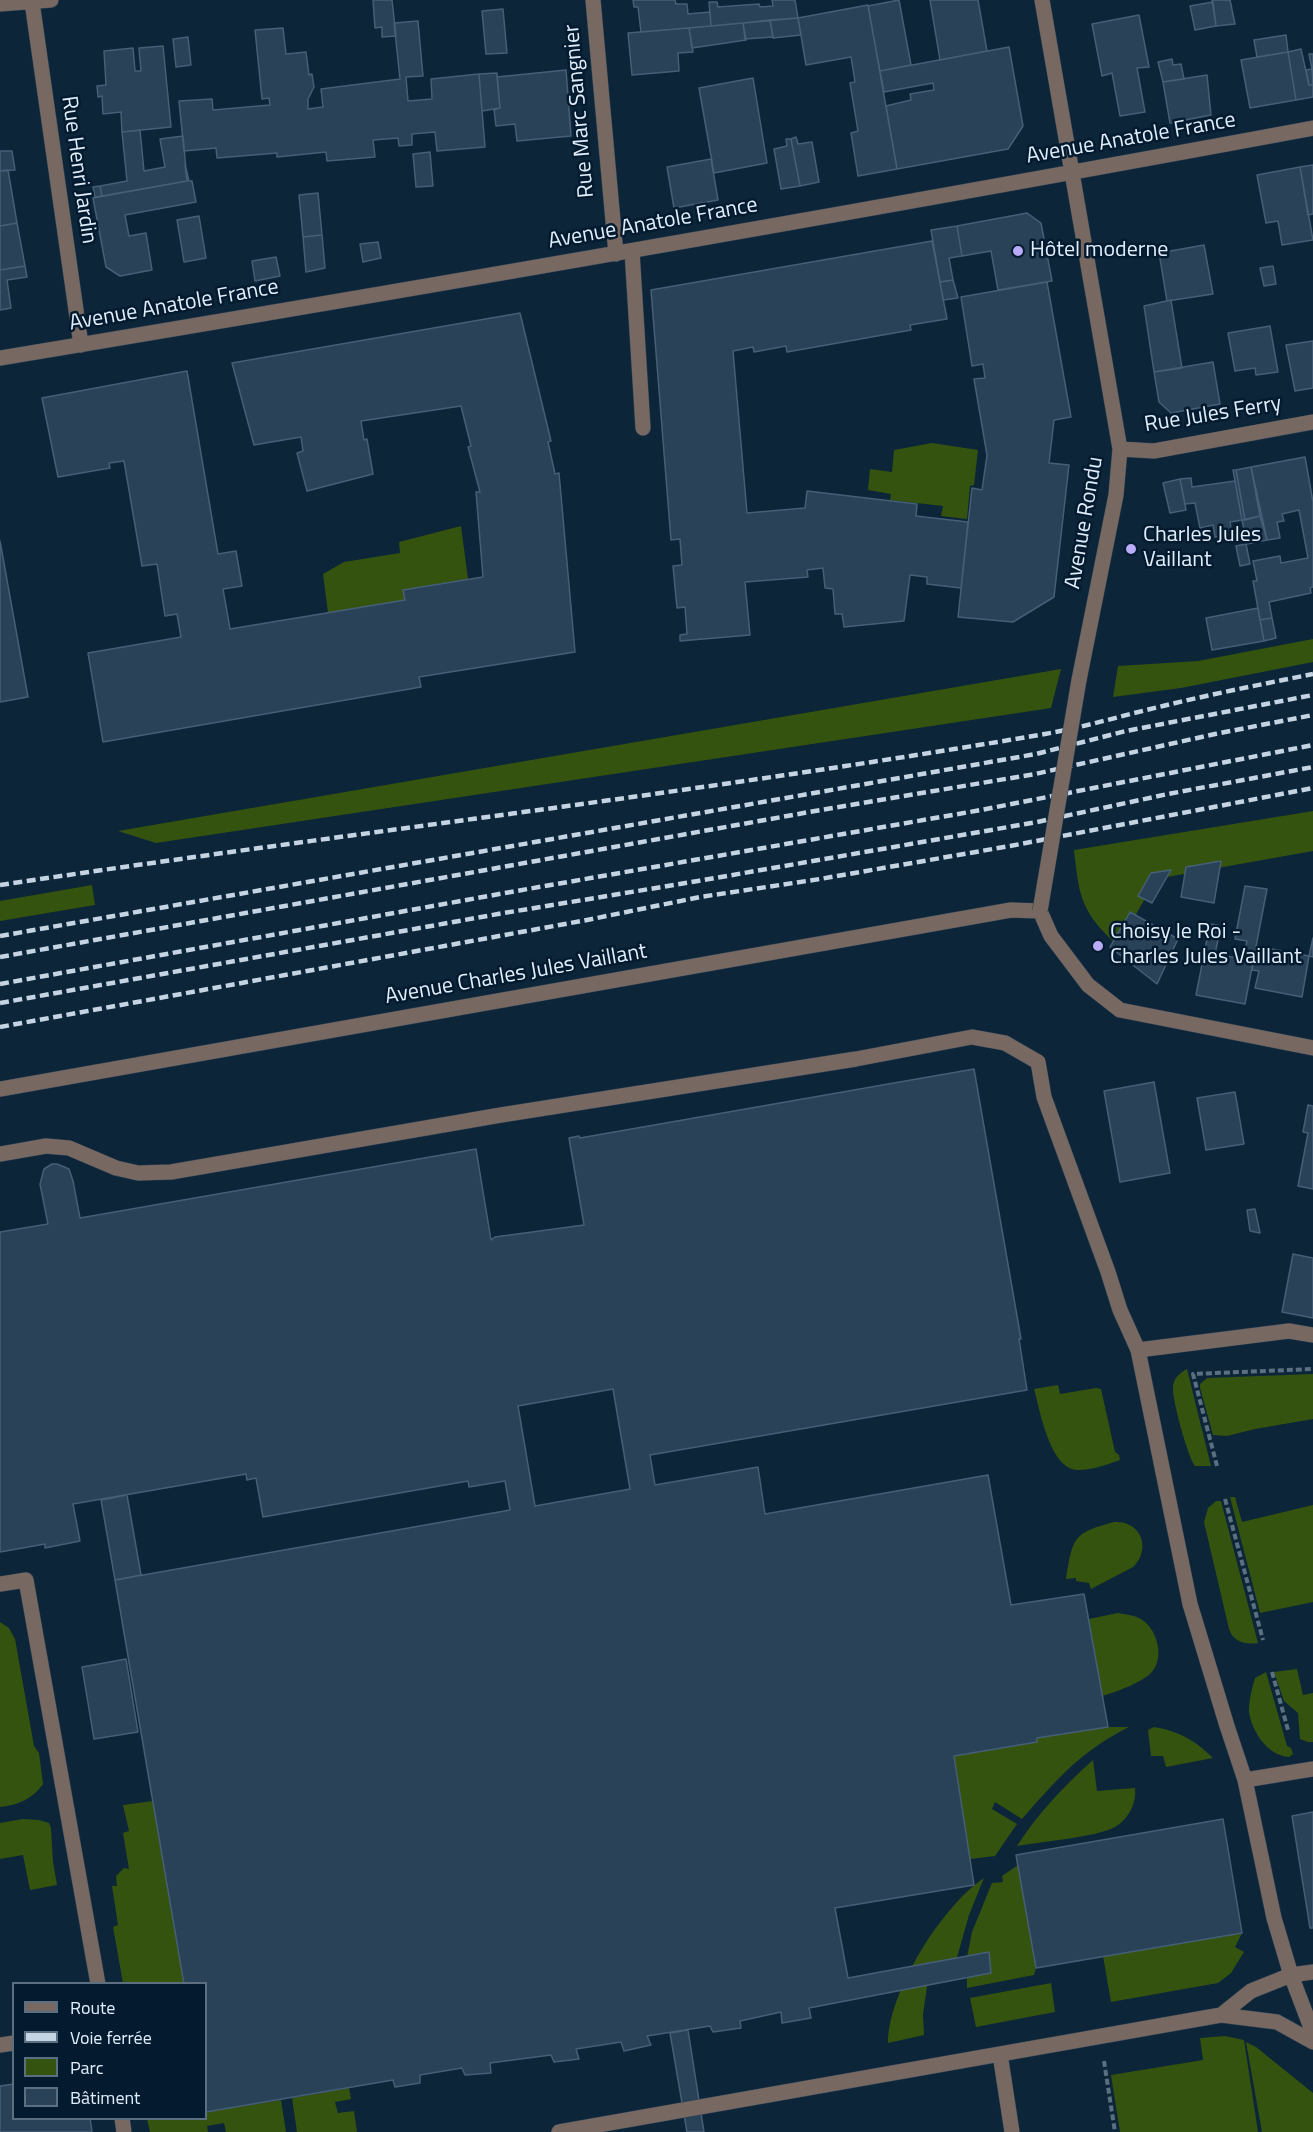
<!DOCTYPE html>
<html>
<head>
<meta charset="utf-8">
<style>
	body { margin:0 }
	#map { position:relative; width:1313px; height:2132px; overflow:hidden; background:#0d2539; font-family:"Titillium Web",sans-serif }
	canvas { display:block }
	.legend { position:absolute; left:12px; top:1982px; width:195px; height:138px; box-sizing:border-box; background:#041b2f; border:2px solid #5c6f81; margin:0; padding:8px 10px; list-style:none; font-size:18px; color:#e0eefc }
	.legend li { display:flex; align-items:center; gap:12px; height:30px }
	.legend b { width:30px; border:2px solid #5c6f81 }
</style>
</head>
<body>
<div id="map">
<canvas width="1313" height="2132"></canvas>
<ul class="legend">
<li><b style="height:8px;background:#786862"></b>Route</li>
<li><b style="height:8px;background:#c5d4e3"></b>Voie ferrée</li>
<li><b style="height:16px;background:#33530f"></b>Parc</li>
<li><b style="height:16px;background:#2a4258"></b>Bâtiment</li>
</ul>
</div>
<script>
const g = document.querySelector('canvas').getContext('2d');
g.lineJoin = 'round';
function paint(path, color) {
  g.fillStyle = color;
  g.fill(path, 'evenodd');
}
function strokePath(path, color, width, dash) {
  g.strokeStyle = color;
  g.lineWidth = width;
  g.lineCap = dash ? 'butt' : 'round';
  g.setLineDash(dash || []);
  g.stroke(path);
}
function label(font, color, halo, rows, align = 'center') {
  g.font = font + ' "Titillium Web",sans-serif';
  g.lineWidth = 5;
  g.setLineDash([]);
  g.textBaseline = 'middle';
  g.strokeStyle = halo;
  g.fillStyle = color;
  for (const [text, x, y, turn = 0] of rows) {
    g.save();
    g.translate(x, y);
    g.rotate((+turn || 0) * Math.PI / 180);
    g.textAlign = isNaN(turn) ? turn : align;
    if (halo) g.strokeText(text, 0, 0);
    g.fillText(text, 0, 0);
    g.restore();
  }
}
paint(new Path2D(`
	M932,443L978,450L974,485L970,486L967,519L941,516L943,506L890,500L891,494L868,490L870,469L892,472L894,450Z
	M461,526L468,579L404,590L405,600L328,613L323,574L344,562L400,553L399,542Z
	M1313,639V662L1181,688L1113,697L1118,666L1198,661Z
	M1061,669L1051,708L156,843L118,831Z
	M1313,811V851L1156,879L1118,946C1082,913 1079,898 1074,850Z
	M92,885L95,905L0,921V901Z
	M1187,1369L1211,1466H1195C1188,1458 1172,1399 1173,1388C1173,1379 1179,1373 1187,1369Z
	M1313,1374V1419L1255,1429L1227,1436L1213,1435L1200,1388V1384L1207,1378Z
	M1058,1385L1060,1394L1096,1388L1101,1389L1115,1452L1119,1455L1120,1460C1109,1464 1092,1470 1079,1470C1050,1471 1040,1410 1034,1389Z
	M1230,1497H1235L1242,1522L1313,1505V1602L1260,1613Z
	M1216,1501H1221L1258,1643C1246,1645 1233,1642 1229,1629L1204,1522L1208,1508Z
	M1114,1522C1141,1520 1152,1549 1133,1567L1091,1589L1089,1583L1076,1581V1578L1066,1579C1073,1537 1073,1533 1114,1522Z
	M1118,1613C1128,1615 1137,1615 1145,1622C1158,1633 1165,1660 1150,1674C1140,1683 1116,1692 1102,1696L1089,1619Z
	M0,1622L9,1628L15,1639L34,1746L39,1753L43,1784C32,1799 19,1805 0,1807Z
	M1297,1669L1303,1695L1313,1693V1742H1308L1300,1739L1298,1713L1284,1701L1274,1672Z
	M1266,1672L1287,1746L1291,1748L1293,1754L1289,1757C1268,1756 1251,1731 1249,1711C1249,1700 1252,1688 1255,1678Z
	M1108,1727H1129C1081,1751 1057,1779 1022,1819L995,1802L992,1809L1017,1824L995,1856L970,1859L954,1756L1037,1742V1738Z
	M1154,1727C1179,1731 1196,1741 1213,1758L1166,1767L1163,1756H1151L1148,1730Z
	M1093,1760L1097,1791L1135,1788C1137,1803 1128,1820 1115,1827C1097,1837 1040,1842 1017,1846C1038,1813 1064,1786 1093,1760Z
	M153,1801L184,1983H123L113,1927L118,1925L112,1886H117L116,1876L124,1868L129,1869L123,1833L129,1831L123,1805Z
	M23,1819L39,1820L49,1823L51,1828L53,1862L57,1885L30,1890L23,1855L0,1859V1823Z
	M1018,1865L1036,1968L1034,1975L967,1988V1957L972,1932L992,1883L1003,1882L1002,1876Z
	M984,1878L969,1915L954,1968L928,1980L923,2014L924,2035L888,2043C888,1992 942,1906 984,1878Z
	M1242,1933L1235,1947L1244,1952L1231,1973L1218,1983L1111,2002L1103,1956Z
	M1051,1983L1055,2012L976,2027L970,1998Z
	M1225,2036L1244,2040L1258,2132H1120L1111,2075L1203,2060L1200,2038Z
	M1246,2042L1256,2047L1313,2093V2132H1262Z
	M349,2088L351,2099L335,2102L338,2113L354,2111L357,2132H297L292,2098Z
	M281,2100L286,2132H226L224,2123L207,2126L208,2132H150L147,2119L206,2118V2108L207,2112Z`), '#33530f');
const building = new Path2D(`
	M373,0H392L396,36L382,37V27L375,28Z
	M633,0H675L676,4H687L688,14L710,12L711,26L641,32L638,7H634Z
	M772,0H795L798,18L711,26L709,2H717L718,7L759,4L760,7L773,6Z
	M899,0L911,65L880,71L868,6Z
	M930,0H978L987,51L940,60Z
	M1212,0H1230L1235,24L1216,26Z
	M1213,2L1216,26L1195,30L1190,6Z
	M868,5L897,169L858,176L851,133L858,131L850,83L855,82L851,57L806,65L798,18Z
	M503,9L507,53L486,54L482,11Z
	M1139,15L1149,67L1137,68L1145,112L1120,116L1112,73L1102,76L1092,24Z
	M798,18L801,35L773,38L770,20Z
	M770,20L773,37L745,39L743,23Z
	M418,21L423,76L406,77L408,101L432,99L431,79L479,74L485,147L437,151L435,132L412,134V145L399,146L398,138L373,140L375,157L327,161L326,152L277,157V153L217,158L216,148L184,151L179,101L212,99L213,110L270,105L269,98L262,99L255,30L283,28L286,54L306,52L309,75L312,74L314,87L308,99V109L323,107L321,89L400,79L394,23Z
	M743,23L746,40L692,48L689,28Z
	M689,28L693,52L678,53L679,71L632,75L628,33Z
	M1286,35L1288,52L1257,57L1254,40Z
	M188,37L191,65L176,67L173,39Z
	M163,46L171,127L122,132L121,112L103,114L102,96L98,97L97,86L106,85L104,51L133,48L135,71H141L139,48Z
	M1009,47L1023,126L1008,149L897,169L886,106L911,100L910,94L934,90L933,83L884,92L880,71Z
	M1301,49L1309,85H1313V97L1296,100L1288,52Z
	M1288,52L1296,100L1250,108L1241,60Z
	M1309,54H1313V76L1312,69Z
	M1172,59L1173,65L1181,64L1184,79L1163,82L1158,62Z
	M1312,69L1313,85H1309L1306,70Z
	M566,70L571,136L517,141L515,124L496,126L494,110L500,108L497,77Z
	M497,73L500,108L482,111L479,74Z
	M1207,75L1211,115L1170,123L1163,82Z
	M753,78L767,163L714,173L699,88Z
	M140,130L144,171L165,167L160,139L183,136L187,181L102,196L100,186L127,181L122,132Z
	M796,137L798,144L812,142L819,182L800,186L791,139Z
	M786,139H791L800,186L781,189L774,149L787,146Z
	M0,151H12L15,170L0,171Z
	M430,152L433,186L416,187L413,154Z
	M711,159L718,200L674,208L667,167Z
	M185,164L189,181H192L196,202L125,215L129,236L146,233L152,270L120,276L106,267L93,198L187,181Z
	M1313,165V214L1308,215L1300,167Z
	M1300,167L1313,240L1282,245L1278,221L1266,223L1257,175Z
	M8,170L17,223L0,226V171Z
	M100,186L102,196L95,197L93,187Z
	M318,193L322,235L303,237L299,195Z
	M1027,213L1041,223L1052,281L998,290L991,251L962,256L957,226Z
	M199,216L206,258L184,262L177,220Z
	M17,223L25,266L0,270V226Z
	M957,226L962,256L949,258L953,280L940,282L931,230Z
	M322,235L325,268L306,272L303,237Z
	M932,241L947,319L910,325L911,330L787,352L786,346L754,352L753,347L733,351L747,513L805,508L807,491L917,504L916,516L968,522L961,588L927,584V577L910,575L904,621L844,627L842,614H835L833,589L825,588L823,568L807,570L808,577L745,582L750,635L680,641V635L687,634L685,607L677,608L673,566L682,565L680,539L671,540L651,290Z
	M378,242L381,258L363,262L360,244Z
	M1204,245L1213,294L1167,301L1159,253Z
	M276,257L280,276L255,281L252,261Z
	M25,266L27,277L7,280L11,308L0,310V270Z
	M1273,266L1276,284L1264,286L1260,268Z
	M953,280L958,298L943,300L940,282Z
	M1047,282L1071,417L1054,420L1049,463L1069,465L1054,597L1013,622L958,617L972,488L982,490L987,455L974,379L985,378L983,364L972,366L961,297Z
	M1171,300L1182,368L1154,372L1144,306Z
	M520,313L551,441L548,442L555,474L559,473L575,652L419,677L421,687L103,742L88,653L181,637L177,614L165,616L157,564L142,566L124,461L109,463L110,468L58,477L42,398L187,371L218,554L236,551L242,586L223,589L230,629L405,600L403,590L483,577L476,492H480L468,447L471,446L461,406L361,421L364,440L367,439L373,474L307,491L297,453L303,451L301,437L254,445L232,363Z
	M1270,326L1278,372L1256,375L1255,368L1235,371L1228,333Z
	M1313,341V388L1295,391L1286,345Z
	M1213,362L1220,404L1171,413L1159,402L1154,372Z
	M1305,457L1313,502V587L1310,588L1311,593L1269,602L1272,618L1260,620L1253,581H1257L1253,561L1280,556L1281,563L1308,558L1299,510L1282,514L1284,521L1277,522L1280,538L1267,540L1251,467Z
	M1251,467L1260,516L1245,520L1236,470Z
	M1233,470H1236L1245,520H1242Z
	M1191,478L1192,487L1235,481L1242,520L1230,522L1232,534L1215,537L1213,525L1200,528L1195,503L1185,504L1180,479Z
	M1180,479L1186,510L1170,513L1163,483Z
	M1260,516L1267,540L1247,544L1242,520Z
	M0,541L28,697L0,702Z
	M1246,544L1250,564L1240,566L1236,546Z
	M1258,608L1264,641L1212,650L1206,618Z
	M1272,618L1276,638L1264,641L1260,620Z
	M1221,861L1214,903L1181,897L1186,867Z
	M1171,870L1152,903L1138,896L1151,873Z
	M1245,886L1267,889L1245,1004L1196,995L1210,924L1218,925L1217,934L1219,935L1215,954L1243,959L1247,941L1235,939Z
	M1130,912L1178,939L1157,984L1110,947Z
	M1313,938V957L1309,956Z
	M1256,946L1309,956L1302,997L1255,988L1259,971L1252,970Z
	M974,1069L1021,1339H1019L1027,1390L650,1455L655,1485L758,1467L765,1514L988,1475L1011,1605L1084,1594L1108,1727L1037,1738V1742L954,1756L974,1885L835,1908L848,1978L989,1952L991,1973L809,2008L811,2018L782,2023L781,2012L740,2021L741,2028L713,2032L710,2026L647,2036L651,2045L624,2051L621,2042L576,2049L579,2059L554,2062L551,2055L490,2063L491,2073L465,2075L462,2068L420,2075V2083L395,2087L393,2080L206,2112V1984H184L115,1580L510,1510L505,1481L469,1487L468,1481L263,1517L256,1478L247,1480L246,1474L73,1504L80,1541L45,1548V1544L0,1552V1232L48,1224L40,1184L44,1169L52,1164H57L69,1169L73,1181L80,1218L476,1149L491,1240L495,1237L584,1225L569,1138L579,1136L580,1138ZM613,1389L630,1489L535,1506L518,1406Z
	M1154,1082L1170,1173L1120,1182L1104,1091Z
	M1235,1092L1244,1144L1206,1150L1197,1098Z
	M1308,1105L1313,1106V1189L1298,1186L1308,1133L1303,1132Z
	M1255,1209L1260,1233L1250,1231L1247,1210Z
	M1293,1254L1313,1258V1318L1282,1312Z
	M127,1495L141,1575L115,1580L101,1500Z
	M126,1659L138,1732L94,1739L82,1667Z
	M1313,1812V1928H1310L1292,1816Z
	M1223,1819L1242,1933L1036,1968L1016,1855Z
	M688,2030L704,2132H687L670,2033Z
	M14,2084V2118H90L92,2132H0V2086Z`);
paint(building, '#2a4258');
strokePath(building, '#465f77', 1.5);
const service = new Path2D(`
	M0,1154L46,1146L69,1148L116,1168L138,1173L171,1172L501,1115L856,1059L972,1037L1005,1043L1038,1062L1044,1097L1108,1272L1120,1310L1138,1350L1190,1604L1227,1726L1245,1780L1274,1918L1291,1975L1313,2033
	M1138,1350L1289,1331L1313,1335
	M0,1584L26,1580L98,1984
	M1245,1780L1313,1769
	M1221,2015L1251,1991L1291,1975L1313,1972
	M0,2045L14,2043
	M1000,2054L1012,2132
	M122,2118L124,2132
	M559,2132L1221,2015L1277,2022L1313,2042`);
const pedestrian = new Path2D(`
	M632,251L643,428`);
const minor = new Path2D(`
	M593,0L616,254
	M1042,0L1120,449L1116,495L1079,680
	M32,2L81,345
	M0,4L51,0
	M0,358C438,285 876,209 1313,128
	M1120,449L1154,451L1313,422
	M0,1089L1011,910L1040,911L1051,936L1088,985L1120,1010L1313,1048`);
strokePath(service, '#2b4154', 16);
strokePath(pedestrian, '#2b4154', 16);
strokePath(minor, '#2b4154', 16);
strokePath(new Path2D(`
	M1217,1466L1193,1374L1313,1369
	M1225,1499L1263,1640
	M1272,1672L1288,1730
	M1104,2061L1115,2132`), '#5a6f80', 4, [6, 3]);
strokePath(service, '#786862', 15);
strokePath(pedestrian, '#786862', 15);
strokePath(minor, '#786862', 15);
strokePath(new Path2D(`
	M0,885C348,833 698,793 1045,734C1085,727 1124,715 1163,706C1212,694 1263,684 1313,674
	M0,936L1036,754L1126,731L1313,695
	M0,957L815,811L1035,774L1215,734L1313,715
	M0,984L505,893L981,810L1313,745
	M0,1003L498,914L698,881L1037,822L1168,794L1313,767
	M0,1027L587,920L700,897L820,879L1010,846L1313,788`), '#c5d4e3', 4.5, [9, 4.5]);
const minorBridge = new Path2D(`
	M1040,911L1079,680`);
strokePath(minorBridge, '#2b4154', 16, []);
strokePath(minorBridge, '#786862', 15);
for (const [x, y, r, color] of [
	[1018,251,6,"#b9abf7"],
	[1131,549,6,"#b9abf7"],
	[1098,946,6,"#b9abf7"]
]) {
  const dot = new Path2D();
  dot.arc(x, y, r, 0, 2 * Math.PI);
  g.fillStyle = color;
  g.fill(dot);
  strokePath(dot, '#041b2f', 2);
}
label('22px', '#e0eefc', '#041b2f', [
	["Rue Marc Sangnier",580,111,-95],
	["Avenue Anatole France",1131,139,-10],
	["Rue Henri Jardin",78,170,82],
	["Avenue Anatole France",653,224,-10],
	["Avenue Anatole France",174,306,-10],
	["Rue Jules Ferry",1213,415,-9],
	["Avenue Rondu",1085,523,-80],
	["Avenue Charles Jules Vaillant",516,975,-10]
]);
label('22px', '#e0eefc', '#041b2f', [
	["Hôtel moderne",1030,251],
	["Charles Jules",1143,536],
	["Vaillant",1143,561],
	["Choisy le Roi -",1110,933],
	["Charles Jules Vaillant",1110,958]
], 'left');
</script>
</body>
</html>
